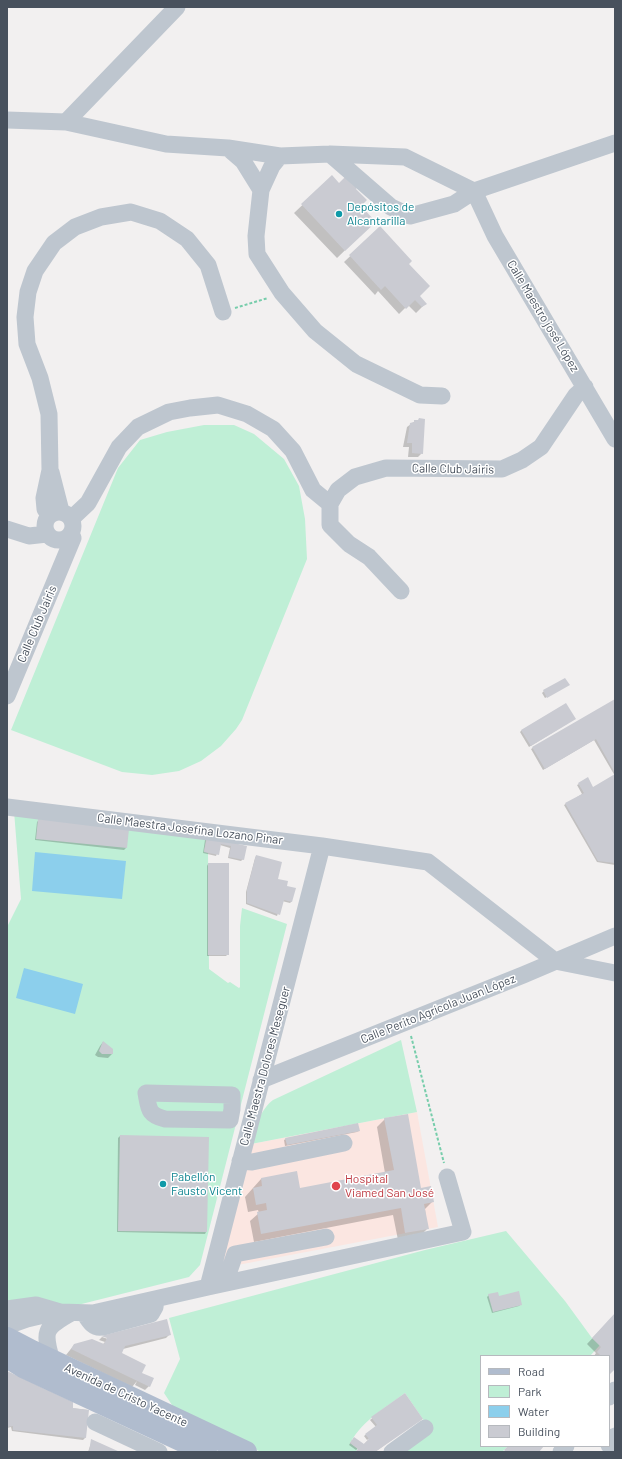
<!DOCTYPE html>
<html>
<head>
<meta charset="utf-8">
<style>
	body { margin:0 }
	#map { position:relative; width:622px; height:1459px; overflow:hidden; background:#f2f0f0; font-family:Barlow,sans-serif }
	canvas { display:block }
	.frame { position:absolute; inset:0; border:8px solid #48515d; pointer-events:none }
	.legend { position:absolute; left:480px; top:1355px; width:130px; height:92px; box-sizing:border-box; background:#fff; border:1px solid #b6b9be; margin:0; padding:5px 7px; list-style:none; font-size:12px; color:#48515d }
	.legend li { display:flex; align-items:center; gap:8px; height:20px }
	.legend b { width:20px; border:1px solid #b6b9be }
</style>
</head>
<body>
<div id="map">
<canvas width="622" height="1459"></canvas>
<div class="frame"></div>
<ul class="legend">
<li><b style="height:5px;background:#b0bcce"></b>Road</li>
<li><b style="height:11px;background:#bfefd6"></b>Park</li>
<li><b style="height:11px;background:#8ccfec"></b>Water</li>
<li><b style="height:11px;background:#cacbd2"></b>Building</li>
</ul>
</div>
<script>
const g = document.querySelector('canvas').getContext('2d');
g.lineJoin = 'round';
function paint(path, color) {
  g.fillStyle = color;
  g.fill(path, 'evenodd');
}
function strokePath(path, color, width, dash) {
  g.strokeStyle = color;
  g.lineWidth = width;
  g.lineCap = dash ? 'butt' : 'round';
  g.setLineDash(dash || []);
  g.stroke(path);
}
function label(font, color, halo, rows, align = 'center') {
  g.font = font + ' Barlow,sans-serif';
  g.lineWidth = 3;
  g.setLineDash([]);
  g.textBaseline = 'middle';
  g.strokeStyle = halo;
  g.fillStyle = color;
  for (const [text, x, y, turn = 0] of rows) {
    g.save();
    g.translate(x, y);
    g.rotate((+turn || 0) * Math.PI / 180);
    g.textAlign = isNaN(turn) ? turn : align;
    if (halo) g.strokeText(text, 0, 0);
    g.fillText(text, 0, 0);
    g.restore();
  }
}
paint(new Path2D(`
	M417,1112L438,1227L227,1267L222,1261L251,1144Z`), '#fbe6e1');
paint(new Path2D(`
	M204,425H234L254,434L284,459L299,486L305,519L307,559L242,720L236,729L221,746L201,761L179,771L152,775L122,772L11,730L118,468L140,440L167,432Z
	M14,811L207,834L204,851L208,853L209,969L228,983L230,982L239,988L240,987V926L242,908L287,924L200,1265L189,1277L14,1321L7,1317V927L21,899Z
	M401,1040L417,1112L251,1144C256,1127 259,1111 273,1100Z
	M506,1231L565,1301L592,1338L600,1345L590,1356H481V1446H508L502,1452H398L431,1431L405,1393C383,1410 365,1418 350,1443L358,1449L355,1452H261L176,1411L164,1393L180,1359L169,1318L425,1250Z`), '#bfefd6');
paint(new Path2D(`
	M35,852L126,861L122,899L32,891Z
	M24,968L83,984L75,1014L16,998Z`), '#8ccfec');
paint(new Path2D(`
	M332,177L360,206L367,229L337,258L294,213Z
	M380,228L408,264L418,296L425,304L416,313L408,305L399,314L378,291L375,295L344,262Z
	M415,421L422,453L418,457H408L409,447H403L407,427Z
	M567,686L545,698L542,693L544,691Z
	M615,700V865L597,862L564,805L582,794L577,785L579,784L593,788L615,776L594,740L543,770L531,749Z
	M573,720L529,747L520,732L522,730Z
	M39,820L128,830L126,848L124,850L35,840L37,822Z
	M234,837L243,859L241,861L228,858L230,848L220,845L216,856L203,853L205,840L207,839Z
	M256,856L277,880L286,887L292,901L290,903L282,901L277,916L246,904V892L255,858Z
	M208,864L228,954L226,956H207V866Z
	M103,1042L112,1054L108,1058L98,1057L95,1055L100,1046Z
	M385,1119L420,1189L433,1201L425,1209L427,1229L420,1236L398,1240L393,1215L254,1242L250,1221L259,1213L258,1210L248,1212L245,1197L261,1179L296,1172L299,1189L385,1173L377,1127Z
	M359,1131L357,1132L285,1146L284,1140L286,1139Z
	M120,1136L206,1232L205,1234L117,1232L118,1138Z
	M489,1295L498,1297L521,1304L519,1306L492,1313L487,1297Z
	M615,1314V1367L609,1374V1356H594L596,1353L587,1344Z
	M170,1334L166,1338L123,1349L121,1353L139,1377L149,1386L145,1390L135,1385L137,1381L132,1387L66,1355L74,1345H102L105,1342L99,1340L102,1337L108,1339Z
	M7,1372L71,1408L88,1410L85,1438L83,1440L12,1431L11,1427L7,1428Z
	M380,1412L421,1419L375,1452H356L371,1437L367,1440L364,1436L376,1427L370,1420Z
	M92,1440L118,1452H88Z
	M352,1440L362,1444L356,1450L349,1445Z`), '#0003');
paint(new Path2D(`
	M332,175L339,183L345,177L358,186L356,189L367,200L361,206L376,222L345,251L301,204Z
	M380,226L412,261L409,264L430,286L420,296L427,304L422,307L415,300L406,309L385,286L381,290L349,255Z
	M419,418L425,419L423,454L412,453V443H407L410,423L414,422V420H418Z
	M565,678L570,685L547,698L543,690Z
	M615,699V773L596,739L545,769L532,747Z
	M566,703L576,719L531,746L521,730Z
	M615,774V863L598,861L565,803L584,793L578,783L588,777L593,787Z
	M38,819L129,829L127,848L36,839Z
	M207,837L247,846L244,860L229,857L231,846L221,844L219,855L204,852Z
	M256,855L282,862L278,879L288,881L287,886L296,888L292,902L284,900L280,915L247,903V890Z
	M208,863H229V955H208Z
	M103,1041L113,1049V1054H102L99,1051Z
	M408,1114L421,1188L431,1186L434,1202L424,1204L429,1229L405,1233L401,1208L261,1234L257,1212L267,1210L266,1203L256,1205L253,1188L262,1186L261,1178L297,1171L300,1188L394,1170L384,1118Z
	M358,1123L360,1131L287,1145L285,1138Z
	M120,1135L209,1137L207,1232L118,1231Z
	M519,1291L522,1305L493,1312L488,1294L498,1292L499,1296Z
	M615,1313V1369L609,1375V1356H601L597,1352L601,1347L592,1338Z
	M167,1319L171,1335L125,1346L122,1353L146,1365L142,1373L154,1378L150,1387L71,1349L74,1344L92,1339L104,1344L107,1338L101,1336Z
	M7,1371L73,1402V1408L89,1410L86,1438L13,1430V1426L7,1427Z
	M405,1393L423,1419L375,1452H355L358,1449L350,1443L354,1437L364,1444L369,1439L365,1434L377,1425L371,1417Z
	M91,1439L120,1452H89Z
	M508,1446H544L539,1452H506L504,1450Z`), '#cacbd2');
strokePath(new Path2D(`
	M235,308L268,298
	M411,1036L444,1163`), '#77cdab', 2, [3, 2]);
strokePath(new Path2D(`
	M7,120L66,122L166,144L228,148L280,156L330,154L405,157L474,191
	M66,122L177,7
	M228,148L243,161L261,190
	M330,154L391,207L410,216L454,204L474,191L615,143
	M280,156L272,166L261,190L256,236L257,254L282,293L315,331L356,364L420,395L442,396
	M474,191L495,236L615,439
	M51,472L61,511
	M45 526a14 14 0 1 1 28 0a14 14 0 1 1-28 0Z
	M49,515L45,509L44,498L50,470L49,414L40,378L27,344L25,317L28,292L35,271L54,243L75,227L101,217L131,212L160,221L187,239L208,265L223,312
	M71,519L88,503L119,447L138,427L169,412L190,408L218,405L247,414L273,429L293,451L313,490L330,504
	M7,529L29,536L47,534
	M401,591L369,557L349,544L330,525V504L338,490L355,477L386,468L502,469L522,460L541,447L576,395L585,387
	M7,696L73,538L71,533
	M7,807L322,846L428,862L555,961L615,973
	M261,1080L523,975L615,936
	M146,1093L232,1095V1109L230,1120L165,1119C148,1115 149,1109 146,1093Z
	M240,1161L252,1162L344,1143
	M225,1283L235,1254L326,1237
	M208,1287L463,1232L447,1177
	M7,1309L36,1305L60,1312L93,1313L208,1287L322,846
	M84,1313C89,1321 93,1329 103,1327L151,1314L155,1307L156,1299
	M7,1326L27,1319L57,1312
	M52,1361C43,1331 44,1328 71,1313
	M609,1397L615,1390
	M95,1422L159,1452
	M609,1445L615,1436
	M392,1452L425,1428
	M561,1452L566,1446`), '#bec6cf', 17);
strokePath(new Path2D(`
	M7,1338L32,1351L246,1452
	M7,1357L23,1367L206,1452`), '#b0bcce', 22);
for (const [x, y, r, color] of [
	[339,214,4,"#0f9aa8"],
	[163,1184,4,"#0f9aa8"],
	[336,1186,5,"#e0444e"]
]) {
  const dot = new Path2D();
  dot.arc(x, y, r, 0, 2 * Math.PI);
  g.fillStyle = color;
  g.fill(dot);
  strokePath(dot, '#fff', 1.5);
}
label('12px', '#0d838f', '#fff', [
	["Depósitos de",347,207],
	["Alcantarilla",347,221],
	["Pabellón",171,1177],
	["Fausto Vicent",171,1191]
], 'left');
label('12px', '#48515d', '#fff', [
	["Calle Maestro josé López",543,316,59],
	["Calle Club Jairis",453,469,1],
	["Calle Club Jairis",37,624,-67],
	["Calle Maestra Josefina Lozano Pinar",190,829,7],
	["Calle Perito Agrícola Juan López",438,1009,-22],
	["Calle Maestra Dolores Meseguer",265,1066,-75],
	["Avenida de Cristo Yacente",126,1395,25]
]);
label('12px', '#be3a42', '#fff', [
	["Hospital",345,1179],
	["Viamed San José",345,1193]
], 'left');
</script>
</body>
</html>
